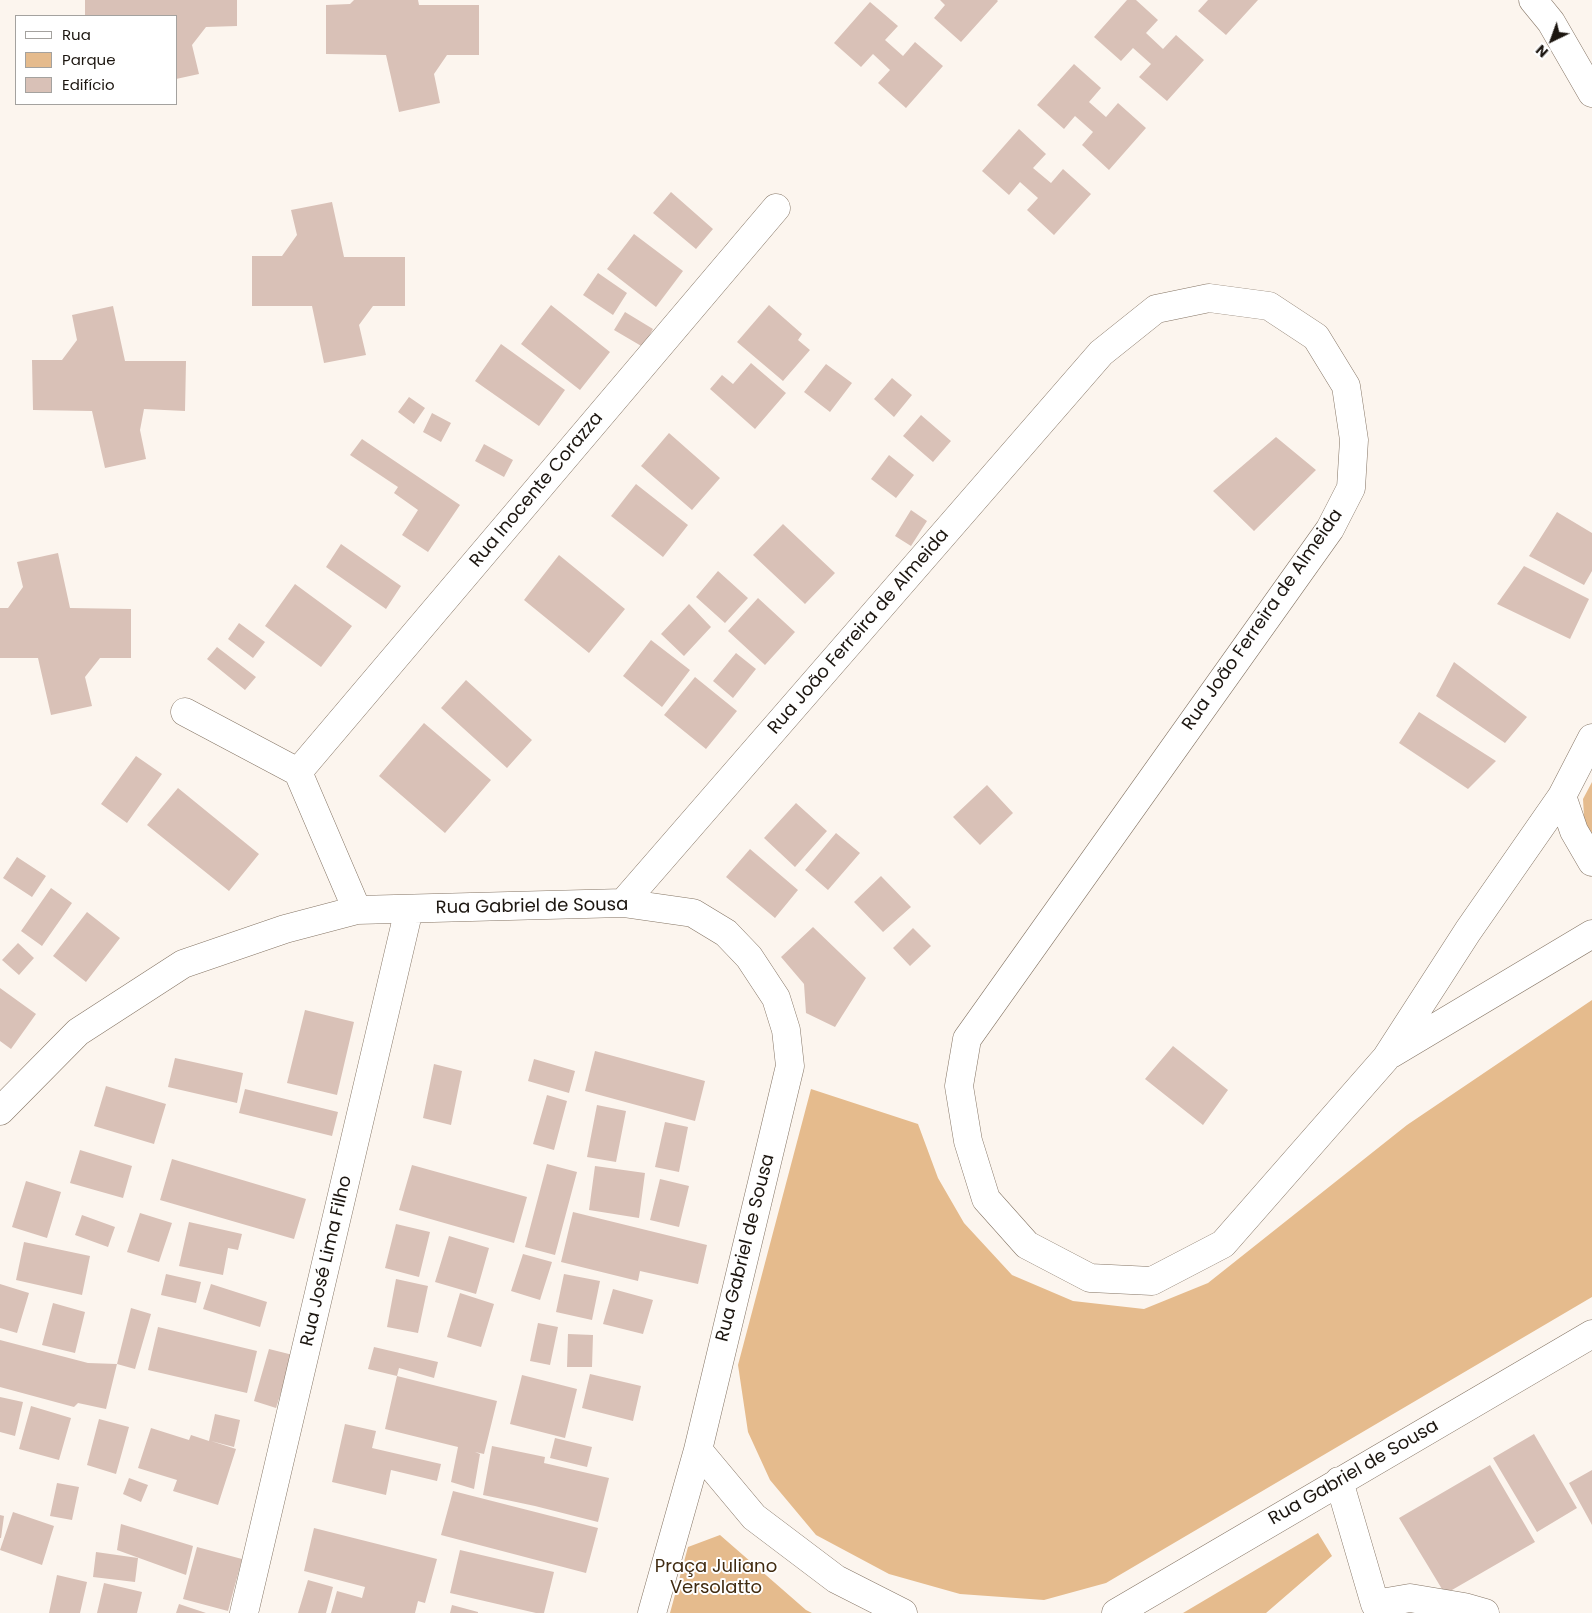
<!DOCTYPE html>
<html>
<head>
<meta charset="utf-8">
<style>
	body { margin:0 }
	#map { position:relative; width:1592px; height:1613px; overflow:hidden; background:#fcf5ee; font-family:Poppins,sans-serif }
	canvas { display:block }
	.legend { position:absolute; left:15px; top:15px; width:162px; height:90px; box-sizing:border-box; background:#fff; border:1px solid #a4a29f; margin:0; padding:6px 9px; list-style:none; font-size:15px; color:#1c1610 }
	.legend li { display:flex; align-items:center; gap:10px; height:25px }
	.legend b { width:25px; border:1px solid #a4a29f }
	.north { position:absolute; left:1527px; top:15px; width:50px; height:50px; -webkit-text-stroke:4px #fff; paint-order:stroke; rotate:222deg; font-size:14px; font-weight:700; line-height:20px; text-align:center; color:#1c1610 }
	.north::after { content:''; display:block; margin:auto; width:18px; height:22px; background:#1c1610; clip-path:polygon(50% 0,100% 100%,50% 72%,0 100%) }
</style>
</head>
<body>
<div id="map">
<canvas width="1592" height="1613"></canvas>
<ul class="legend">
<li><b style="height:6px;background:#fff"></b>Rua</li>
<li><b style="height:14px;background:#e5bb8d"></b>Parque</li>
<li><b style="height:14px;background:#d9c1b7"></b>Edifício</li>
</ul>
<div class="north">N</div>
</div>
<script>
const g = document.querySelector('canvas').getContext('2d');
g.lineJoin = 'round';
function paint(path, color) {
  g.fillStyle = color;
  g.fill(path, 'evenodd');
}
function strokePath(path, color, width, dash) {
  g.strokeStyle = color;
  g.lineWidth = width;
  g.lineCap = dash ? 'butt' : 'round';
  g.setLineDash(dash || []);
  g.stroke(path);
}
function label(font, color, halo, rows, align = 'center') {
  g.font = font + ' Poppins,sans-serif';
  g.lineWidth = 4;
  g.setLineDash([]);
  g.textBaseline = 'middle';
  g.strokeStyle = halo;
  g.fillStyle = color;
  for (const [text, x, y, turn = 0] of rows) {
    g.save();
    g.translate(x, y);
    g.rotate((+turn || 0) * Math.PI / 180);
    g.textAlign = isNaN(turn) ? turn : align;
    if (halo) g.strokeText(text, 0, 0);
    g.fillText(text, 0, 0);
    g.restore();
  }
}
paint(new Path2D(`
	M1592,782V839L1585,832L1583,799Z
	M1592,1000V1297L1106,1583L1044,1600L960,1594L889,1574L816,1535L770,1480L748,1432L738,1365L811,1089L918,1124L938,1178L964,1223L1012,1275L1073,1301L1144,1309L1208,1283L1407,1125Z
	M1318,1533L1332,1556L1266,1613H1183Z
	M720,1535L806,1610L812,1613H670L688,1547Z`), '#e5bb8d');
paint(new Path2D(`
	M85,0H237V26L206,27L192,45L199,74L176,79V16H85Z
	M354,0H418L419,5H479V55H447L434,74L440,103L399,112L386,55L326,54V5L350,4Z
	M940,0H997L998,1L961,42L934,18L945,5Z
	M1127,0H1136L1158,20L1146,33L1163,49L1176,35L1204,60L1167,101L1139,77L1151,64L1133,48L1121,61L1094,37Z
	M1208,0H1258L1226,35L1198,11Z
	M870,2L898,26L885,40L903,56L915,42L943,66L906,108L878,83L890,70L873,54L861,67L834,43Z
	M1074,64L1101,88L1089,102L1106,117L1118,103L1146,128L1109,170L1082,145L1093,132L1075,116L1064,129L1037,105Z
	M1019,129L1046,154L1033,168L1051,183L1063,169L1091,194L1054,235L1027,210L1038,198L1020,182L1009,195L982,171Z
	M671,192L713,229L696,249L653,213Z
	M332,202L344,257H405V306H373L359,325L366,355L324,363L312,306H252V256H282L297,235L291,210Z
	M634,234L683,271L656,307L607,269Z
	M598,273L627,293L613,315L583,295Z
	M551,305L610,352L580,390L521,344Z
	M769,305L802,334L798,340L810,350L783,381L737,342Z
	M113,306L125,361H186L185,411L144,409L140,430L146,459L105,468L92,411L33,410L32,360H62L77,340L72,315Z
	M625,312L653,329L643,347L614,330Z
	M501,344L565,390L539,426L475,381Z
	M751,363L786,393L755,429L710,389L722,375L733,384Z
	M826,364L852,383L830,412L804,392Z
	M892,378L912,395L894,417L874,399Z
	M409,397L425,408L414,424L398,412Z
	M432,413L451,423L441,442L423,432Z
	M921,415L951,441L933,462L903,436Z
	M669,433L720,478L692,510L641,466Z
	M1276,437L1316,470L1254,531L1213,491Z
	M362,439L460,505L428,552L402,535L418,510L394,493L398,487L350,455Z
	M484,444L513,460L504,477L475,461Z
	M889,455L914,475L896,498L871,479Z
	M636,484L688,525L663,557L611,516Z
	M911,510L927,521L911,546L895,536Z
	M1557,512L1592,533V571L1584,585L1529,556Z
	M783,524L835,573L805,604L753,555Z
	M341,544L401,586L386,609L326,567Z
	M58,553L70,608L131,609V658H100L85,677L92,706L51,715L38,658H0V608H8L23,587L17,562Z
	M559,555L625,609L589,653L524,600Z
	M1524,566L1589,599L1570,639L1497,604Z
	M718,571L748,598L725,623L696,597Z
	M295,584L352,626L321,667L265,626Z
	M758,598L795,632L765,665L728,631Z
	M689,604L711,627L684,656L661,634Z
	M239,623L265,642L253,658L228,639Z
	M651,640L690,670L662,707L623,676Z
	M217,647L256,677L245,690L207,659Z
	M736,653L756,669L733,698L713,681Z
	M1454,662L1527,717L1505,743L1436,696Z
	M695,677L737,711L706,749L664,715Z
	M466,680L532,740L507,768L441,708Z
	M1419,712L1496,761L1468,789L1399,743Z
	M424,723L491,780L445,833L379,776Z
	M136,756L162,774L127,823L101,804Z
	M987,785L1013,813L980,845L953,817Z
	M178,788L259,854L229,891L147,825Z
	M796,803L827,831L795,867L764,838Z
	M836,833L860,853L828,890L805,870Z
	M750,849L798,890L775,918L726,877Z
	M17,857L46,876L32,897L3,878Z
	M881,876L911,907L883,932L854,902Z
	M51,888L72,903L42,946L21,931Z
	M87,912L120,938L86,982L53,956Z
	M813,927L866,978L835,1027L806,1013L804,984L781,957Z
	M913,928L931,946L910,966L893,948Z
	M18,943L34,958L19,975L2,960Z
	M0,988L36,1014L11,1049L0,1041Z
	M305,1010L354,1022L337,1095L287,1083Z
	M1173,1046L1228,1090L1203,1125L1145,1079Z
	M595,1051L705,1081L695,1121L585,1091Z
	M175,1058L243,1073L237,1103L168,1087Z
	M534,1059L575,1071L569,1093L528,1081Z
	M434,1064L462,1071L451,1125L423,1118Z
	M106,1086L166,1104L154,1144L94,1126Z
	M245,1089L338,1112L332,1136L239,1113Z
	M547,1095L567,1101L554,1150L533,1144Z
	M597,1105L626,1111L616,1162L587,1157Z
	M665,1122L688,1127L679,1172L655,1167Z
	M80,1150L132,1166L123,1198L70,1183Z
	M172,1159L306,1199L294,1239L160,1200Z
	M547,1164L577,1172L555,1255L525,1247Z
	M412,1165L527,1197L514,1243L399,1210Z
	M595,1166L645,1173L639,1218L589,1210Z
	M660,1179L689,1186L679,1227L650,1220Z
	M26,1181L61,1192L47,1238L12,1227Z
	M573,1212L707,1245L698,1284L640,1271L638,1281L561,1262Z
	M140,1213L172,1223L159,1262L127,1252Z
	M82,1215L115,1227L108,1247L75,1235Z
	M189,1222L242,1234L238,1250L228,1248L223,1275L179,1266Z
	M396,1224L430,1232L419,1277L385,1268Z
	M449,1236L489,1248L476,1294L435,1282Z
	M24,1242L90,1256L82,1295L16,1280Z
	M523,1254L552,1262L540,1300L511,1291Z
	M166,1274L201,1282L196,1303L161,1295Z
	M564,1274L600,1281L592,1320L556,1312Z
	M396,1279L428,1286L418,1333L387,1327Z
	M0,1284L29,1293L17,1333L0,1328Z
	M211,1284L267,1302L260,1327L203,1309Z
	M613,1289L653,1300L643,1334L603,1324Z
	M460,1293L494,1304L481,1347L447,1337Z
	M53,1303L85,1312L75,1353L42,1345Z
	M131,1308L151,1314L135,1369L117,1364Z
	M538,1323L558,1327L550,1365L530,1361Z
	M158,1327L257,1351L247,1393L148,1370Z
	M568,1334L593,1335L592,1367H567Z
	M0,1340L88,1363L117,1364L106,1409L78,1403L74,1407L0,1387Z
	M374,1347L438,1362L434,1378L399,1368L397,1376L368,1369Z
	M269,1349L293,1355L276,1408L254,1401Z
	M590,1374L641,1386L633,1421L582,1408Z
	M522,1375L577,1389L565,1438L510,1424Z
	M397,1376L497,1401L484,1454L475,1452L480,1454L474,1489L451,1482L458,1447L385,1429Z
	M0,1397L23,1402L15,1436L0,1432Z
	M31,1406L71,1418L59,1460L19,1449Z
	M215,1414L240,1420L234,1447L211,1441L236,1449L218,1505L173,1491L177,1480L138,1468L151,1428L189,1440L191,1435L209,1441Z
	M99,1419L129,1427L116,1474L87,1465Z
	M345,1424L376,1431L372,1448L441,1464L437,1481L391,1470L386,1495L332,1482Z
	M1534,1434L1577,1508L1537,1532L1493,1458Z
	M555,1438L592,1447L587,1467L550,1458Z
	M492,1446L545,1457L544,1463L609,1478L598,1522L535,1506L483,1495Z
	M1490,1465L1535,1542L1445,1594L1399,1518Z
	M1592,1470V1525L1569,1483Z
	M129,1478L148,1485L141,1502L123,1494Z
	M57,1483L79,1487L72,1520L50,1516Z
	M453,1491L598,1528L586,1573L441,1535Z
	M13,1512L54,1526L42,1565L0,1550Z
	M0,1515L4,1516L1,1538H0Z
	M121,1524L193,1546L186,1575L117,1550Z
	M314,1528L437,1559L425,1603L418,1601L415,1613H331L337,1591L362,1598L365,1587L304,1571Z
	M197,1547L242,1559L228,1611L183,1599Z
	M460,1550L554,1572L544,1613H536L450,1593Z
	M96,1552L138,1558L135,1582L93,1577Z
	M57,1575L87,1582L80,1613H49Z
	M308,1580L333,1587L326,1613H298Z
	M104,1583L142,1592L137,1613H97Z
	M179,1604L206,1613H176Z
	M452,1605L478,1612V1613H450Z`), '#d9c1b7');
const minor = new Path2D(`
	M1533,0L1551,22L1592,93
	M185,712L298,772
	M1562,796L1574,831L1592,862
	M623,903L1101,353L1156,309L1209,298L1269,306L1316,337L1346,386L1354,440L1351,488L1330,529L967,1039L959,1086L968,1141L986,1199L1027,1245L1090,1278L1152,1281L1223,1244L1386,1058L1468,931L1562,796L1592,738
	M357,910L298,772L776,208
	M1391,1054L1592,934
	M0,1111L78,1032L183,964L285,929L357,910L623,903L693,913L726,933L749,957L776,998L786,1030L790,1066L698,1450L652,1613
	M698,1450L754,1517L836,1579L903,1613
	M1339,1481L1375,1604L1410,1598L1464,1607L1485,1613
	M244,1613L409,909
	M1116,1613L1592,1334`);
strokePath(minor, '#857565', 29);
strokePath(minor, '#fff', 28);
label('18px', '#1c1610', '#fff', [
	["Rua Inocente Corazza",537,490,-50],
	["Rua João Ferreira de Almeida",1263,620,-55],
	["Rua João Ferreira de Almeida",859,632,-49],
	["Rua Gabriel de Sousa",532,907,-1],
	["Rua Gabriel de Sousa",746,1248,-76],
	["Rua José Lima Filho",327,1261,-77],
	["Rua Gabriel de Sousa",1354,1473,-30]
]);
label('18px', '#402b11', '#fff', [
	["Praça Juliano",716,1567],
	["Versolatto",716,1588]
]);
</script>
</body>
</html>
